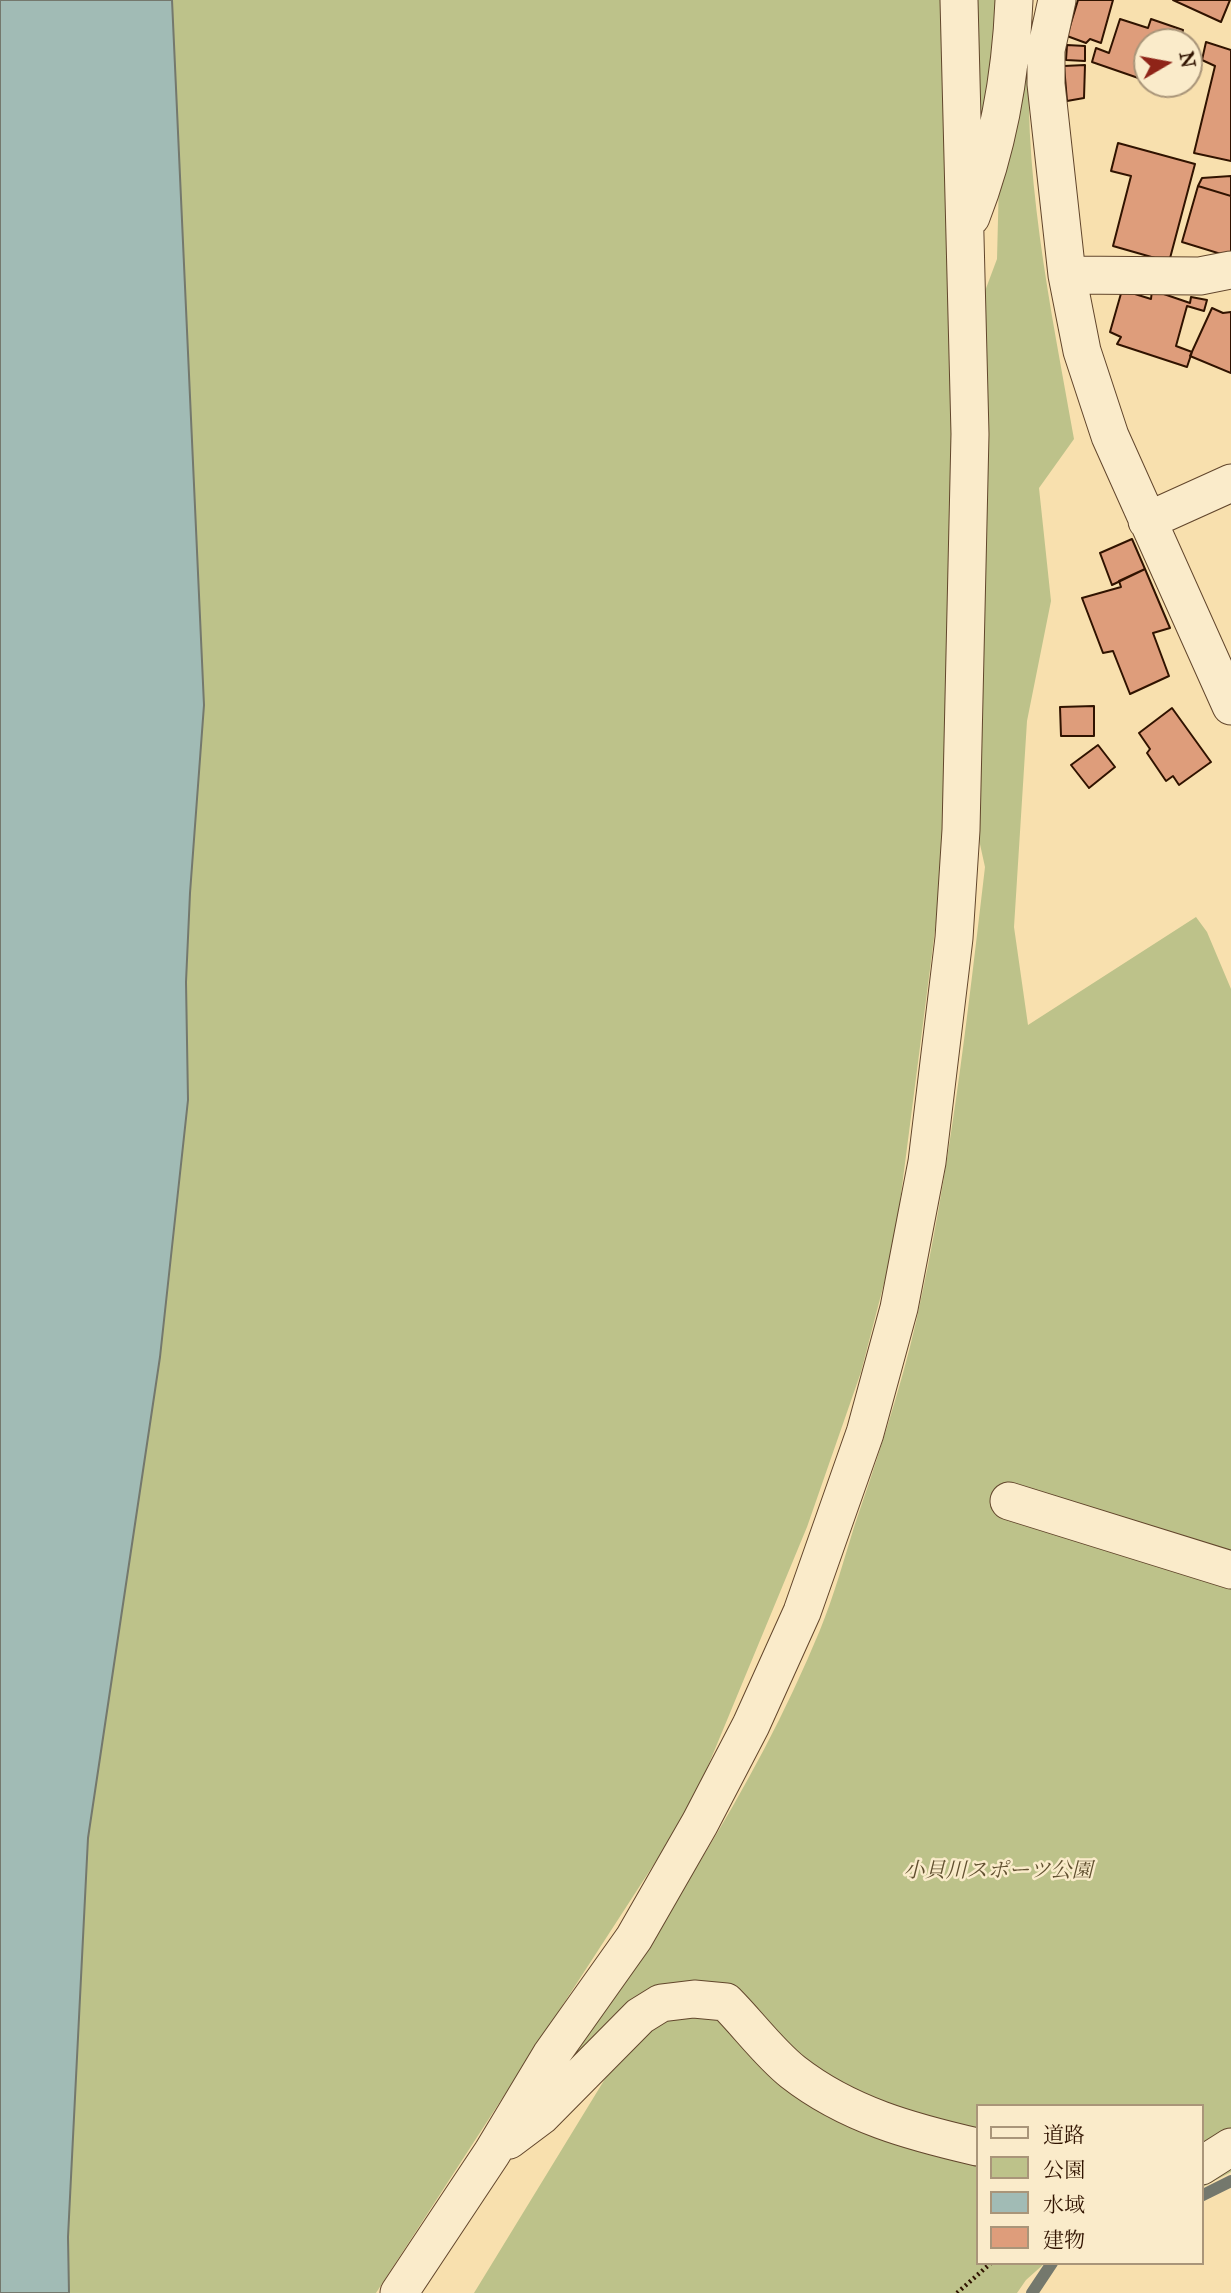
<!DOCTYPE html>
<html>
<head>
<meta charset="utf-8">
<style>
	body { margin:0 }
	#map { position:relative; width:1231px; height:2293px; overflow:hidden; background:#f8e0ae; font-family:"IM FELL Great Primer","Noto Serif JP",serif }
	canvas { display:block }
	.legend { position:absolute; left:976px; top:2104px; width:228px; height:161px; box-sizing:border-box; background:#faebca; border:2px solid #a99579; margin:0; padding:9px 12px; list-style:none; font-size:21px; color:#301300 }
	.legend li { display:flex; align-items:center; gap:14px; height:35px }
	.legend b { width:35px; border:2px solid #a99579 }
	.north { position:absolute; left:1133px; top:28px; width:70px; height:70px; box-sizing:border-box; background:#faebca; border:2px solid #a99579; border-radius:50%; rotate:80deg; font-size:19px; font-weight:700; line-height:28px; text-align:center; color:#301300 }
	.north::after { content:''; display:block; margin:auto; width:24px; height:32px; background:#8f2418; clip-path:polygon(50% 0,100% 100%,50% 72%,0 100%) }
</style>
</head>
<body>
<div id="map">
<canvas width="1231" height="2293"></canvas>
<ul class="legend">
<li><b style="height:9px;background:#faebca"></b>道路</li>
<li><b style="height:19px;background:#bdc28a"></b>公園</li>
<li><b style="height:19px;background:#a1bbb5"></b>水域</li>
<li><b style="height:19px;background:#de9d7b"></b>建物</li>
</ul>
<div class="north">N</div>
</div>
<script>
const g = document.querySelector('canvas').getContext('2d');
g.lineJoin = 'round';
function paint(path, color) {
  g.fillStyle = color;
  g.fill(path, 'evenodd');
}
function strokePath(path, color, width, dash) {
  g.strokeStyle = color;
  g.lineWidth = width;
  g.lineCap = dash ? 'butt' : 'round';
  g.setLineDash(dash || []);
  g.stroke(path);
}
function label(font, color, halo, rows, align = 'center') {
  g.font = font + ' "IM FELL Great Primer","Noto Serif JP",serif';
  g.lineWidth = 5;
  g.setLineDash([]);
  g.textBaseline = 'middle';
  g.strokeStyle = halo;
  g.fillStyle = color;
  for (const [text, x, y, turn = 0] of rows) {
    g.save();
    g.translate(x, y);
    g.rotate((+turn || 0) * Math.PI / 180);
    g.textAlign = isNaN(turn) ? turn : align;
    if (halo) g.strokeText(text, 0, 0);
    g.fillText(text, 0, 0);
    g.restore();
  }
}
paint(new Path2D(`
	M172,0H940L949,229L955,602L943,868L895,1241L861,1372L807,1527L691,1807L376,2293H69L68,2238L88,1838L160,1357L188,1100L186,982L190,893L204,705Z
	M974,0H1004L978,138Z
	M1031,32C1020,164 1051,308 1074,439L1039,488L1051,601L1027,721L1014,927L1028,1025L1196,917L1207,932L1231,989V2172L1201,2188V2106H977V2263H1045L1026,2280L1017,2293H474L652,2002L554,2083C653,1938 753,1793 820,1630C834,1596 844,1559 855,1524C878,1457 900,1391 916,1322C950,1172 967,1020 985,867L976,826L982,299L997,259L999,180Z`), '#bdc28a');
const water = new Path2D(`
	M0,0H172L204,705L190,893L186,982L188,1100L160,1357L88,1838L68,2237L69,2293H0Z`);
paint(water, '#a1bbb5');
strokePath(water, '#74786d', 2);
strokePath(new Path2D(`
	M1201,2196L1231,2181
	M1032,2293L1052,2263`), '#74786d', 12);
const building = new Path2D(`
	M1078,0H1113L1101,43L1090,39L1086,43L1067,36Z
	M1173,0H1230L1221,22Z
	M1120,19L1148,28L1151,19L1183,30L1180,40L1184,42H1147V81L1092,62L1096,48L1109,53Z
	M1206,42L1231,50V161L1194,153L1215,66L1202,60Z
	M1067,45L1085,46V61L1066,60Z
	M1085,65L1084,98L1067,101L1064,66Z
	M1118,143L1195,164L1169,262L1113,246L1131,176L1111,171Z
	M1231,176V196L1198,186L1202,178Z
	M1198,186L1231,196V257L1182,242Z
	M1122,290L1151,299L1152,290L1190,303L1191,297L1207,300L1204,311L1187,306L1176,346L1192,352L1187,367L1117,344L1121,337L1110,332Z
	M1212,308L1223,313L1231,312V373L1190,356Z
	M1132,539L1145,569L1112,585L1100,553Z
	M1145,569L1170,628L1153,633L1169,676L1130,694L1113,651L1103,653L1082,598L1121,587L1119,581Z
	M1094,706V736H1061L1060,707Z
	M1172,708L1211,762L1179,785L1173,776L1166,781L1147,753L1150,749L1139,733Z
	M1098,745L1115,767L1089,788L1071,765Z`);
paint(building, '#de9d7b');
strokePath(building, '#301300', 2);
const minor = new Path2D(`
	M1057,0L1046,50V84L1067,275L1082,351L1110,436L1231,706
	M971,217C998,148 1011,75 1014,0
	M1067,275L1200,276L1231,270
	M1147,521L1231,483
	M1009,1501L1231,1570
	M509,2140L541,2116L640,2016L661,2003L694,1999L726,2002C748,2024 769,2053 793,2072C848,2115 912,2132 977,2147
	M1201,2166L1231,2147
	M399,2293L492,2153L551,2055L634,1938L700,1823L751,1725L802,1612L865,1433L899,1308L927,1162L954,938L961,830L970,434L959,0`);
strokePath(minor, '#62462c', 39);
strokePath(new Path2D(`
	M957,2293L991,2263`), '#301300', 4.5, [2, 3.5]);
strokePath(minor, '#faebca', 37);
label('italic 21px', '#615030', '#faebca', [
	["小貝川スポーツ公園",998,1872]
]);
</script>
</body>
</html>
